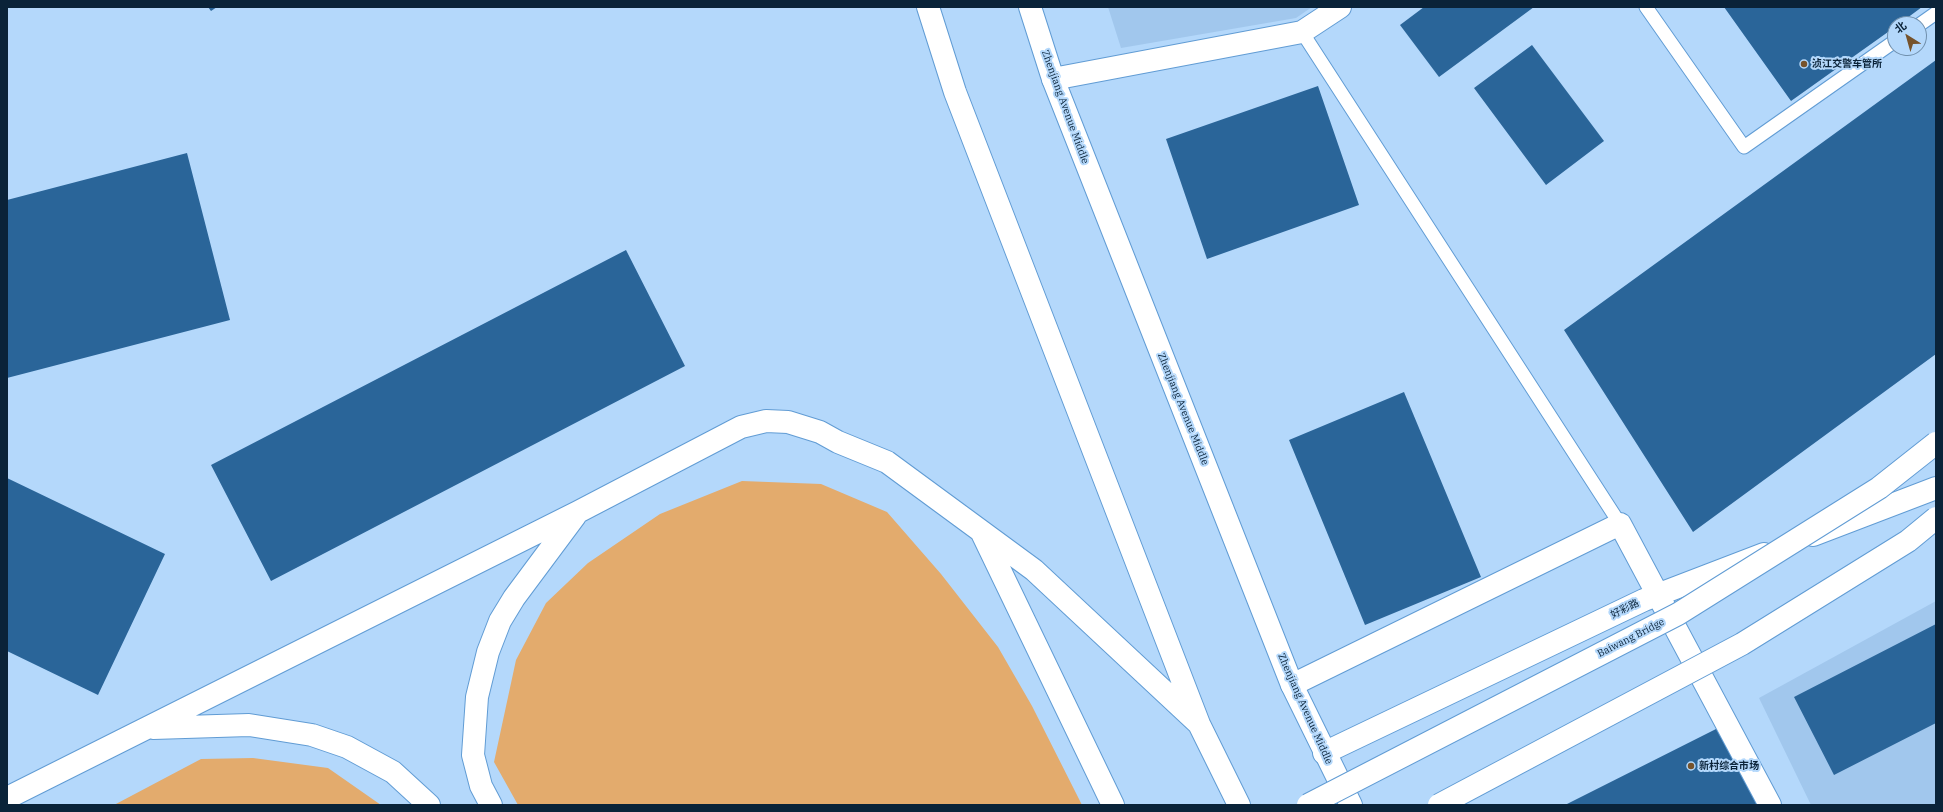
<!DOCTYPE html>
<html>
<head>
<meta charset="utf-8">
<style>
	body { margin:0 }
	#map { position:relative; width:1943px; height:812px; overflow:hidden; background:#b4d8fb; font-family:"IBM Plex Serif","Noto Sans SC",serif }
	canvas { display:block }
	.frame { position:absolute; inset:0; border:8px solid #0a2339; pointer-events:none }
	.north { position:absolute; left:1887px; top:16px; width:40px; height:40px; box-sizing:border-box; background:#b4d8fb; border:1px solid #7090ad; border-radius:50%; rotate:323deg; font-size:11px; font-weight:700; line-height:16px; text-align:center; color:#0a2339 }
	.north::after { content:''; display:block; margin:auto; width:14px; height:18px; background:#76532c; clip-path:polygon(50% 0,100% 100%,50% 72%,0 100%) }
</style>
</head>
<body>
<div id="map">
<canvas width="1943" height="812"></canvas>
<div class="frame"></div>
<div class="north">北</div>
</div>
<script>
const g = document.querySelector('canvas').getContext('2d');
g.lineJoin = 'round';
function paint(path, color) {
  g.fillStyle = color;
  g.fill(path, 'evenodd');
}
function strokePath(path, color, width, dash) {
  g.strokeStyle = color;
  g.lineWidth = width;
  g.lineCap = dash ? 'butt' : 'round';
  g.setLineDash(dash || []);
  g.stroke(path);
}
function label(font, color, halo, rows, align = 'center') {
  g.font = font + ' "IBM Plex Serif","Noto Sans SC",serif';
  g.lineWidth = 4;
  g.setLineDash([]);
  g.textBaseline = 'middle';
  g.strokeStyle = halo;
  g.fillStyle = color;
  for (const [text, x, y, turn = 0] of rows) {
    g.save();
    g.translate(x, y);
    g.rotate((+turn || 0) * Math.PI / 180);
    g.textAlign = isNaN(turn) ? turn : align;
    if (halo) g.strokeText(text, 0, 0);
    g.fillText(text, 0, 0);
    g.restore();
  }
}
paint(new Path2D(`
	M1108,7H1312L1296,18L1121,48Z
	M1936,601V805H1811L1759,698Z`), '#a1c7ed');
paint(new Path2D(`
	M742,481L821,484L887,512L941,574L998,647L1032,706L1082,805H518L494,762L516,660L546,603L588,563L660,514Z
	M253,758L328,768L381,805H114L201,759Z`), '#e3ab6d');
paint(new Path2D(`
	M208,7H217L211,11Z
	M1424,7H1534L1439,77L1400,25Z
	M1724,7H1922L1899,24H1895V27L1791,101Z
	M1532,45L1604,141L1546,185L1474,88Z
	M1936,60V354L1693,532L1564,330Z
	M1318,86L1359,205L1207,259L1166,139Z
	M187,153L230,320L7,378V200Z
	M626,250L685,366L271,581L211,465Z
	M1404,392L1481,577L1365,625L1289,440Z
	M7,478L165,554L98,695L7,651Z
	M1936,624V723L1834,775L1794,697Z
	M1720,727L1760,805H1565Z`), '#2a6599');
const service = new Path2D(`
	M1646,7L1744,147L1895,41
	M1919,25L1936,13
	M1302,32L1620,524`);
const minor = new Path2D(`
	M1053,79L1302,32L1340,7
	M1292,685L1620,524L1770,805`);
const tertiary = new Path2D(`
	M1813,535L1936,488
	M1324,753L1644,600L1764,554`);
const primary = new Path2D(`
	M928,7L955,92L1199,724L1239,805
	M1030,7L1053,79L1292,685L1351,805
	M982,533L1113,805
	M153,728L249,725L312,735L347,747L393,772L429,805
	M7,798L578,512L741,427L766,421L788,422L820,432L838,442L887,462L1034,570L1199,724
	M491,805L481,786L473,755L477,697L488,652L500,621L514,598L575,516`);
strokePath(service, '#619cd4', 15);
strokePath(minor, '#619cd4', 24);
strokePath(tertiary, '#619cd4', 24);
strokePath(primary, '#619cd4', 24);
strokePath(service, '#fff', 13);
strokePath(minor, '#fff', 22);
strokePath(tertiary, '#fff', 22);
strokePath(primary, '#fff', 22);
const primaryBridge = new Path2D(`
	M1308,805L1678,614L1879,488L1936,443
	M1439,805L1742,644L1908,541L1936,518`);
strokePath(primaryBridge, '#619cd4', 24, []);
strokePath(primaryBridge, '#fff', 22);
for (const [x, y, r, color] of [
	[1804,64,4,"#76532c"],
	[1691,766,4,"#76532c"]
]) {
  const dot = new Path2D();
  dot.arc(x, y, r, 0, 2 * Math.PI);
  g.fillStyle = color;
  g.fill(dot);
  strokePath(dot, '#b4d8fb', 1.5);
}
label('bold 10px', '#0a2339', '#b4d8fb', [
	["浈江交警车管所",1812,64],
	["新村综合市场",1699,766]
], 'left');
label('10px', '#0a2339', '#b4d8fb', [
	["Zhenjiang Avenue Middle",1065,107,70],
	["Zhenjiang Avenue Middle",1183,409,68],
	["好彩路",1625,609,-26],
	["Baiwang Bridge",1631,638,-27],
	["Zhenjiang Avenue Middle",1305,709,66]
]);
</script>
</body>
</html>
